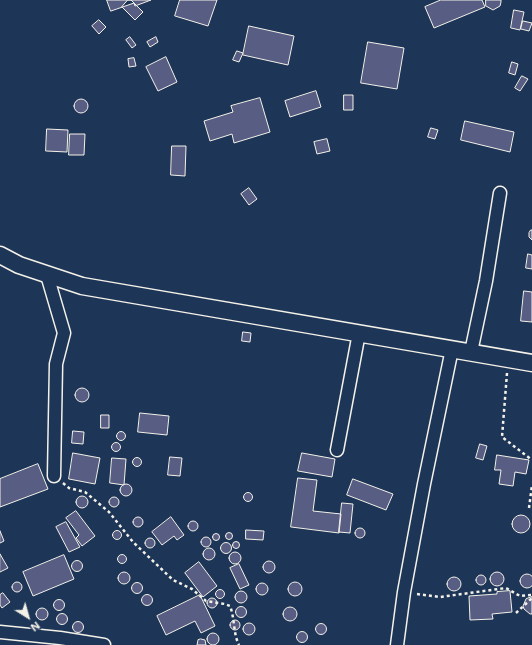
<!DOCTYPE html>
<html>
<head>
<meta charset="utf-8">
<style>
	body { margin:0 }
	#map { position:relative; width:532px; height:645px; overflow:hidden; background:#1d3557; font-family:Mali,sans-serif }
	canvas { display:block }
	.north { position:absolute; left:8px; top:597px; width:40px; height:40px; -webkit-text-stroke:3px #1d3557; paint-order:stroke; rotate:143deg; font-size:11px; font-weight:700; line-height:16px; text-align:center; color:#f4f1e8 }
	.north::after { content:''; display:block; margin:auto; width:14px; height:18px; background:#f4f1e8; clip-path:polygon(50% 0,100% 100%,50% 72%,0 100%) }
</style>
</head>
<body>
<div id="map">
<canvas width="532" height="645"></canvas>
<div class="north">N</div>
</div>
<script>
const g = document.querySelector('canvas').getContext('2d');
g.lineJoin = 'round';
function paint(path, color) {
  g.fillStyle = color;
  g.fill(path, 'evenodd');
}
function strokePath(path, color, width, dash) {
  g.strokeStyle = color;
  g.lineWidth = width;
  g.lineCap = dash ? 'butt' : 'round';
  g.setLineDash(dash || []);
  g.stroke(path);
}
const building = new Path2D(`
	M107,0H151L135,6L134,3L111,11Z
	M128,0H131L143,12L135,20L122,7Z
	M180,0H217L208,26L175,16Z
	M441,0H482L485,7L434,28L425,7Z
	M486,0H501V2L500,6L493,10L486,6Z
	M514,10L524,12L520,30L511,28Z
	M99,20L106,27L99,34L92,26Z
	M523,21L532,23L529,31L521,29Z
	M249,26L294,36L288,65L243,55Z
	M130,37L136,45L132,48L126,40Z
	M156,37L158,42L150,47L147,42Z
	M368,42L404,48L397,89L361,83Z
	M237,51L243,53L239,62L233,60Z
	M166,57L177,82L158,91L146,67Z
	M134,58L136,66L129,67L128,59Z
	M512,62L518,64L515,75L509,73Z
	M522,76L528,79L520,91L515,88Z
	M316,91L321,107L290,117L285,101Z
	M344,95H353V110H344Z
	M260,98L270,132L234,143L232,134L210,141L204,121L233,112L231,106Z
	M74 106a7 7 0 1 1 14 0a7 7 0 1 1-14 0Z
	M465,121L514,132L510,152L461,140Z
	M431,128L438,130L435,139L428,137Z
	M47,129L68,130L67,152L46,151Z
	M70,134H85L84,155H69Z
	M327,139L330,151L317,154L314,142Z
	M172,146H186L185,176L171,175Z
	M249,188L257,199L249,205L241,194Z
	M531,230H532V240L529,237V233Z
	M528,254L532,255V269L526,268Z
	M524,291L532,292V322L521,321Z
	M243,332L251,333L250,342L242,341Z
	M75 395a7 7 0 1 1 14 0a7 7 0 1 1-14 0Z
	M140,413L169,416L167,435L138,432Z
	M101,415H109V428H101Z
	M73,431L84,432L83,444L72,443Z
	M116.5 436a4.5 4.5 0 1 1 9 0a4.5 4.5 0 1 1-9 0Z
	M111.5 447a4.5 4.5 0 1 1 9 0a4.5 4.5 0 1 1-9 0Z
	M480,444L487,446L483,460L476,458Z
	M73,453L100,458L95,484L69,479Z
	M302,453L335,459L332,477L298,471Z
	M497,455L529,460L526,474L515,472L513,486L499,484L501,470H495Z
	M170,457L182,458L180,476L168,475Z
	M132.5 462a4.5 4.5 0 1 1 9 0a4.5 4.5 0 1 1-9 0Z
	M112,458L126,459L124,485L110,483Z
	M38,464L48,489L0,507V479Z
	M298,478L317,480L313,511L341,514L339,533L291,527Z
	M353,479L393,494L386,510L347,495Z
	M120 490a6 6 0 1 1 12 0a6 6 0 1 1-12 0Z
	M243.5 497a4.5 4.5 0 1 1 9 0a4.5 4.5 0 1 1-9 0Z
	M76 502a6 6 0 1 1 12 0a6 6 0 1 1-12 0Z
	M109 502a5 5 0 1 1 10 0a5 5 0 1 1-10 0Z
	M342,503L353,504L350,533L339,532Z
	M76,511L95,536L82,546L76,538L79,535L66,518Z
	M512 524a9 9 0 1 1 18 0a9 9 0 1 1-18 0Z
	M171,517L184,535L177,540L174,536L162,545L152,532Z
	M133 522a5 5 0 1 1 10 0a5 5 0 1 1-10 0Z
	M188 526a5 5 0 1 1 10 0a5 5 0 1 1-10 0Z
	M66,522L80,547L69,552L56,527Z
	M355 533a5 5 0 1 1 10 0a5 5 0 1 1-10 0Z
	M246,530L264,531L263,540L246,539Z
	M112.5 535a4.5 4.5 0 1 1 9 0a4.5 4.5 0 1 1-9 0Z
	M0,531L4,541L0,543Z
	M225.5 536a3.5 3.5 0 1 1 7 0a3.5 3.5 0 1 1-7 0Z
	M212.5 537a3.5 3.5 0 1 1 7 0a3.5 3.5 0 1 1-7 0Z
	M201 542a5 5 0 1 1 10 0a5 5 0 1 1-10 0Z
	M145 543a5 5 0 1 1 10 0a5 5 0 1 1-10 0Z
	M232.5 545a3.5 3.5 0 1 1 7 0a3.5 3.5 0 1 1-7 0Z
	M220.5 548a5.5 5.5 0 1 1 11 0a5.5 5.5 0 1 1-11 0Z
	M203 554a6 6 0 1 1 12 0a6 6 0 1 1-12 0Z
	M229 558a6 6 0 1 1 12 0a6 6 0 1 1-12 0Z
	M0,554L8,568L0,572Z
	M117.5 559a4.5 4.5 0 1 1 9 0a4.5 4.5 0 1 1-9 0Z
	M64,555L74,579L33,596L23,572Z
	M71.5 566a5.5 5.5 0 1 1 11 0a5.5 5.5 0 1 1-11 0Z
	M263 567a6 6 0 1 1 12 0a6 6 0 1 1-12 0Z
	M199,562L217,586L203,597L185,573Z
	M239,564L249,585L240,589L230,568Z
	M490 579a7 7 0 1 1 14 0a7 7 0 1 1-14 0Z
	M118 578a6 6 0 1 1 12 0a6 6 0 1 1-12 0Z
	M520 581a7 7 0 1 1 14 0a7 7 0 1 1-14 0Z
	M476 580a5 5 0 1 1 10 0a5 5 0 1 1-10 0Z
	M447 584a7 7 0 1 1 14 0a7 7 0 1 1-14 0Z
	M12 587a5 5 0 1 1 10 0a5 5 0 1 1-10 0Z
	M288 589a7 7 0 1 1 14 0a7 7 0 1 1-14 0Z
	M131.5 588a5.5 5.5 0 1 1 11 0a5.5 5.5 0 1 1-11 0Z
	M256 589a6 6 0 1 1 12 0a6 6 0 1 1-12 0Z
	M215.5 594a4.5 4.5 0 1 1 9 0a4.5 4.5 0 1 1-9 0Z
	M510,591L512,612L492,614L493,619L470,620L469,596L497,594V592Z
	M235 597a6 6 0 1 1 12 0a6 6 0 1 1-12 0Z
	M3,593L10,602L2,608L0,605V595Z
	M141.5 600a5.5 5.5 0 1 1 11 0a5.5 5.5 0 1 1-11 0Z
	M200,595L215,626L201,633L195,621L166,635L157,616Z
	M532,597V614H530L524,609L523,606L526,599Z
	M207 603a5 5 0 1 1 10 0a5 5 0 1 1-10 0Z
	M53.5 605a5.5 5.5 0 1 1 11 0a5.5 5.5 0 1 1-11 0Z
	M283 614a7 7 0 1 1 14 0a7 7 0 1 1-14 0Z
	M235.5 612a5.5 5.5 0 1 1 11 0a5.5 5.5 0 1 1-11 0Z
	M36 614a6 6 0 1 1 12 0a6 6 0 1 1-12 0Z
	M56.5 619a5.5 5.5 0 1 1 11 0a5.5 5.5 0 1 1-11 0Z
	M230 625a5 5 0 1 1 10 0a5 5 0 1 1-10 0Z
	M72.5 627a5.5 5.5 0 1 1 11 0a5.5 5.5 0 1 1-11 0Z
	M243 629a6 6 0 1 1 12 0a6 6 0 1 1-12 0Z
	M315.5 629a5.5 5.5 0 1 1 11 0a5.5 5.5 0 1 1-11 0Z
	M296.5 637a5.5 5.5 0 1 1 11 0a5.5 5.5 0 1 1-11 0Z
	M207 639a6 6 0 1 1 12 0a6 6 0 1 1-12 0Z
	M201,639L205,640L206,645H197L198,640Z`);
paint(building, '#585e83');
strokePath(building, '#f4f1e8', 1);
const street = new Path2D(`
	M47,275L64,333L56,364L54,476
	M471,352L486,281L500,193
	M337,450L359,333
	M0,632L60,638L104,645
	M397,645L404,592L424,484L452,349`);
const secondary = new Path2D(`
	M0,255L19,265L82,286L532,363`);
strokePath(street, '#f4f1e8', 15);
strokePath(secondary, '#f4f1e8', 19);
strokePath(new Path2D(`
	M507,373L502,437L532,460
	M63,483L69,488L85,492L109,512L133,542L154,562L173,580L192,589L206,601L225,604L230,606C235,619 233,633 239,645
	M529,508L532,485
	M417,594L440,597L506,588L520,596L532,595
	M516,613L532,598`), '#f4f1e8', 2.5, [3, 3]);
strokePath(street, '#1d3557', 12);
strokePath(secondary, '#1d3557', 16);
</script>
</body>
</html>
